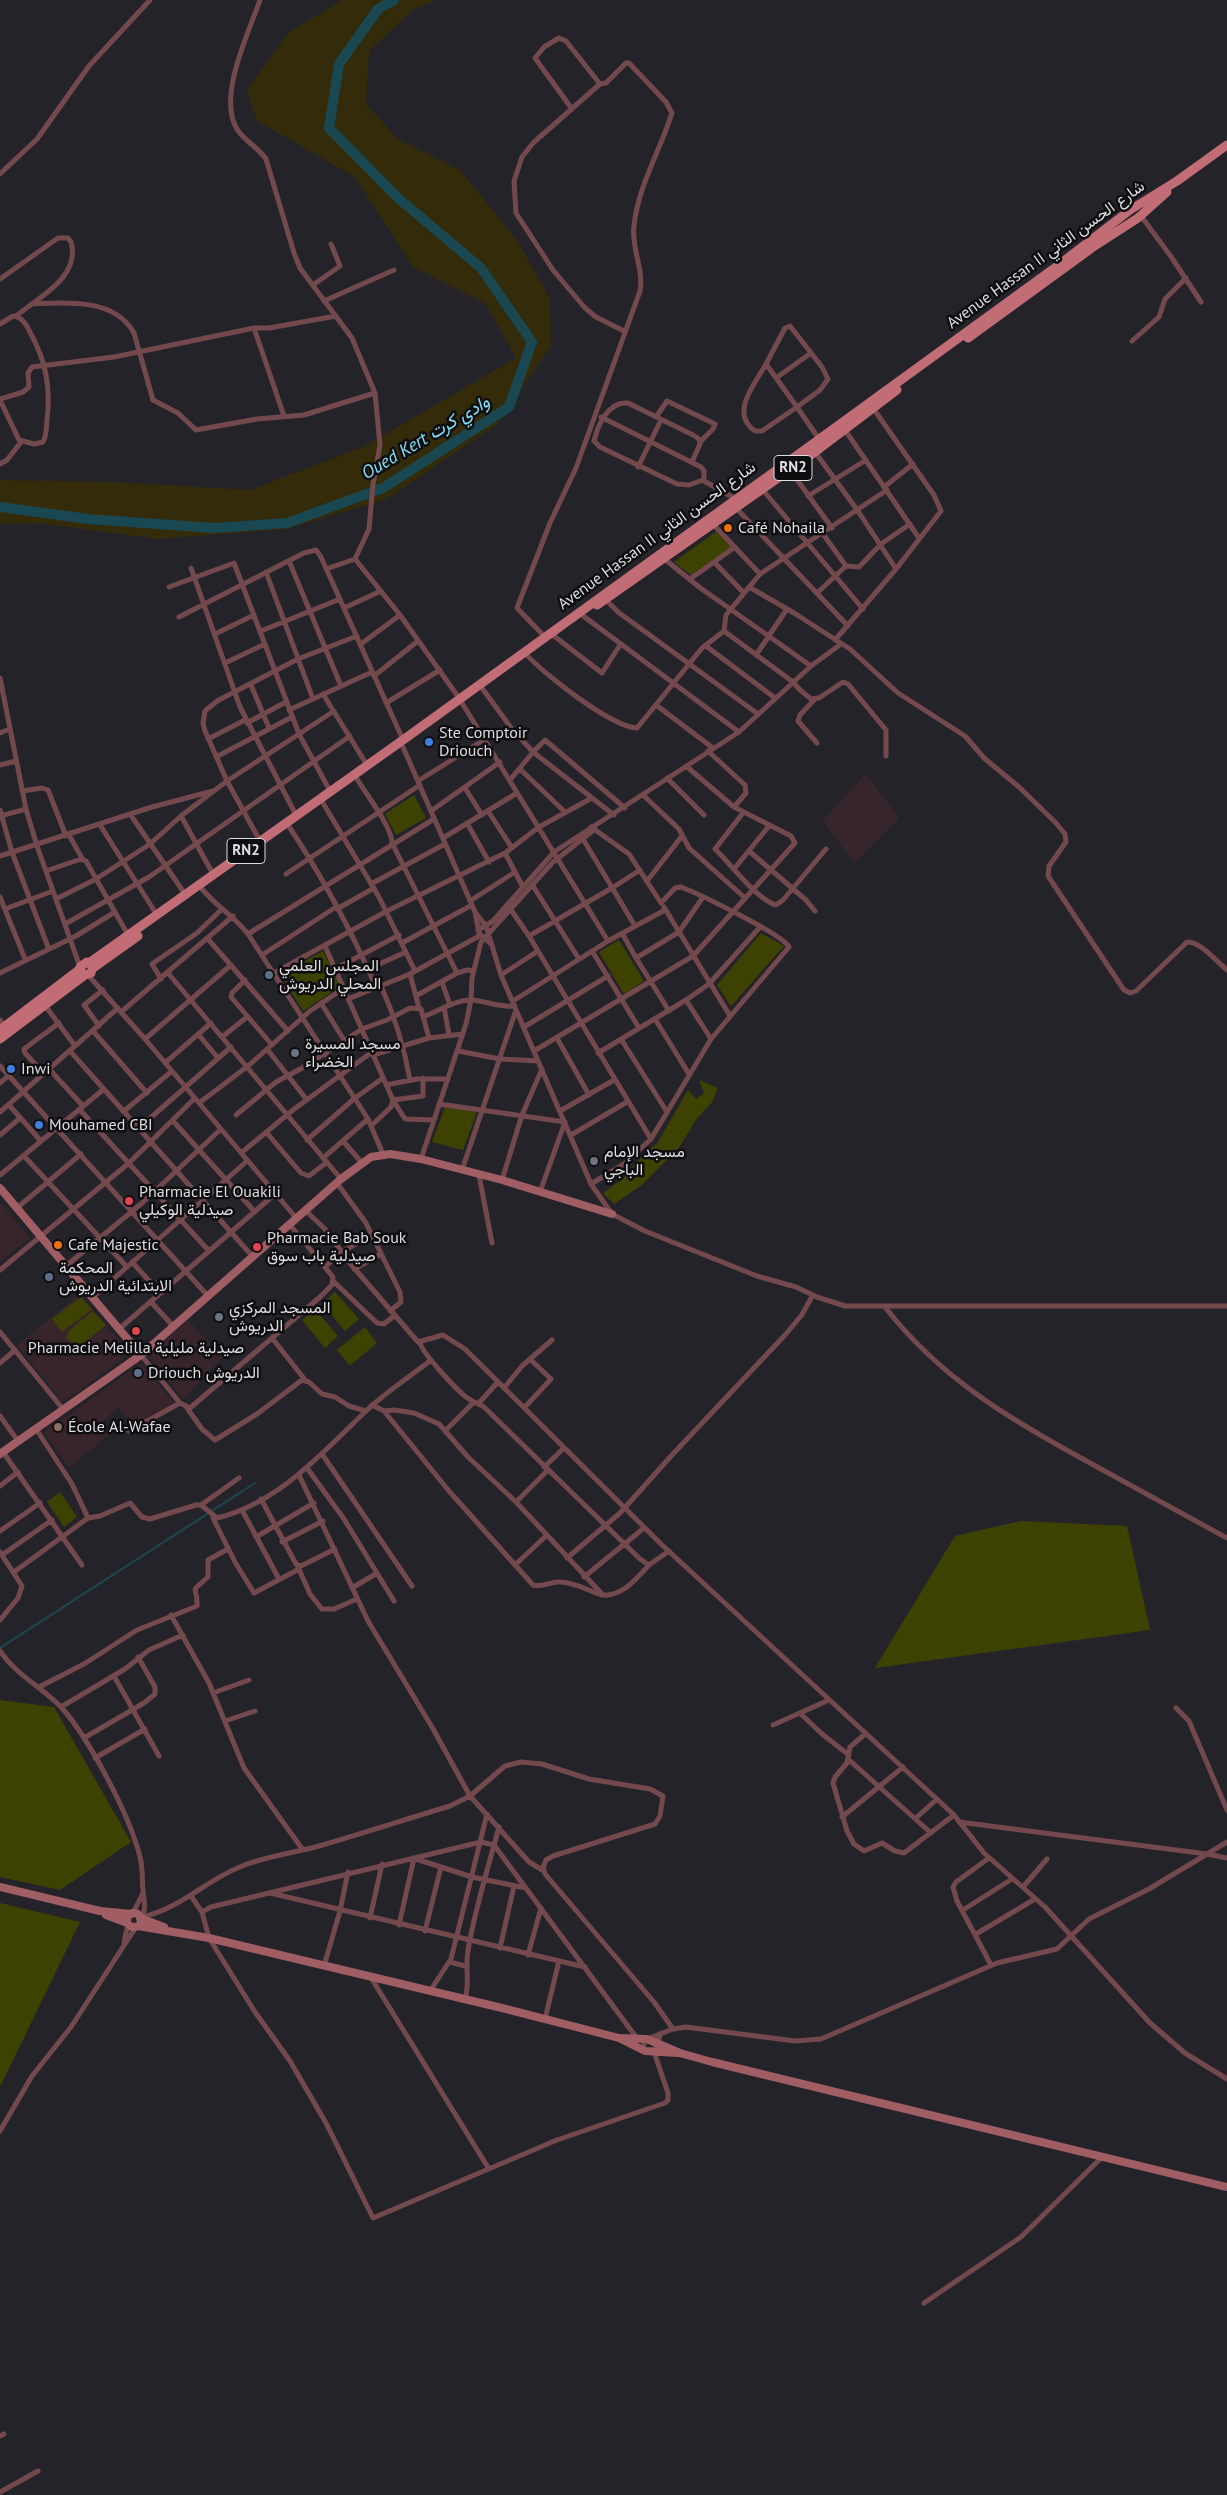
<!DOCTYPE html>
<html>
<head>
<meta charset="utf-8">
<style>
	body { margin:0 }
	canvas { display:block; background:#25232a }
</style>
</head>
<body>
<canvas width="1227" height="2495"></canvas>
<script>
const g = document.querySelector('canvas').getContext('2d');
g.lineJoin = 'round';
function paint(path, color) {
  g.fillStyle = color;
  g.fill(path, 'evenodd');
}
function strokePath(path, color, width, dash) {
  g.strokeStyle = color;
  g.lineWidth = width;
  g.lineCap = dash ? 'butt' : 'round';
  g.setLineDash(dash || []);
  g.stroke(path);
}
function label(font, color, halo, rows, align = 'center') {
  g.font = font + ' "PT Sans",Vazirmatn,sans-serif';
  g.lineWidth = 5;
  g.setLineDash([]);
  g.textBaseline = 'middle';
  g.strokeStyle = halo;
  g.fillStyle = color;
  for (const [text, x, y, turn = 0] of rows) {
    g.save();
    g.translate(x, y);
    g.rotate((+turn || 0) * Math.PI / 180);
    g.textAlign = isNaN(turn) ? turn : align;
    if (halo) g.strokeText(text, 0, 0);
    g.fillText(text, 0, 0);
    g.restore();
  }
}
paint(new Path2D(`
	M866,774L899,818L854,863L823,820Z
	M0,1202L30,1238L0,1262Z
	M79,1295L130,1353L63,1402L17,1345Z
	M188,1320L223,1357L183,1399L148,1356Z
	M141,1364L174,1403L131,1426L118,1407L102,1422L110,1433L69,1468L44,1432Z`), '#38252c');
paint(new Path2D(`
	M717,531L732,547L691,575L674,562Z
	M414,795L426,818L396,835L385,814Z
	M761,933L784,946L731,1006L717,985Z
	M619,940L644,981L624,994L599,952Z
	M323,951L341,986L303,1011L280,974Z
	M699,1080L718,1088L712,1102L695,1121L680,1146L643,1184L614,1204L603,1193L623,1179L636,1162L658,1142L688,1090L696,1099L704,1093Z
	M445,1107L477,1112L463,1150L432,1142Z
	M335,1292L359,1319L345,1331L322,1303Z
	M81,1297L92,1309L62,1332L52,1319Z
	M315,1309L338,1336L325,1348L302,1320Z
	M93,1311L106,1325L76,1349L66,1337L70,1330Z
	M365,1327L377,1343L350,1366L337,1350Z
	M60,1492L77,1517L64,1527L47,1502Z
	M1021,1521L1127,1526L1150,1630L875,1668L955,1536Z
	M0,1700L54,1707L131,1842L60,1890L0,1877Z
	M0,1903L80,1922L0,2087Z`), '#3e4200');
paint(new Path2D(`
	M342,0H436L414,9L369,51L366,104L398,139L460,170L517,240L550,299L551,346L498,424L387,499L286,529L159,539L37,523L0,524V480L114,482L251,490L365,446L516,358L486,304L413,267L355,177L257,121L247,90L288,33Z`), '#332b0a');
strokePath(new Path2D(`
	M0,1648L255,1483`), '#1a4852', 2);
strokePath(new Path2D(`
	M0,507L88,519L214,528L287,523L383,488L509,407L532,342L481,268L398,198L329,128L339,64L378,9L394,0`), '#1a4852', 10);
strokePath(new Path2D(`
	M260,0C249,32 217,97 237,129C244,141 258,147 266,159L294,253L300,268L352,338L375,393L380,445L373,484L369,529L355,559
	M600,84L533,143L522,157L514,181L516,213L553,270L585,308L596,317L624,331
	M0,174L37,139L89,66L150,0
	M1141,216L1172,258L1201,302
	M0,279L58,238H68L71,242C81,277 39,297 16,316
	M313,285L340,266L331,244
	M324,301L394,270
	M31,304C65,302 115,298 134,333L153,400L178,413L196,430L257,419L304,415L375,393
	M0,324L13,316C23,317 27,326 31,334C46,362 51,388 47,420C46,427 47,435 43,442L34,444L19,440L0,400
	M790,326L822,367L828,379L820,390L797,407L766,364L785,328Z
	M254,328L284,416
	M1132,341L1159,317L1165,299L1186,278
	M766,364C755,384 729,413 755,431H762L797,407L819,439
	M776,378L811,353
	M0,399L23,392L29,387L28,373L32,367L114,357L254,328H269L336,316
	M601,417L701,467L704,471V481L736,499
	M656,417L667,401L715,424L713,429L700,442
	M845,430L919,538
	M815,452L858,511L896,569
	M692,462L700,444L699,439L693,435L628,403C608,401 598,425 594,441L600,447L677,484L689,485L703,480
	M0,464L7,460L21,442
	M638,467L661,420
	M790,470L832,528
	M884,487L913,464
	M762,489L863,609
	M808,496L866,460
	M736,508L848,626
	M711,522L760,574
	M823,534L846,566
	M662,557L699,587L811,666
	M289,561L341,686
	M714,562L735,547
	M191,568L240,707L296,815
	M326,569L355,559L400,615L459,698L608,941
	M266,572L313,699L372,672
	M690,579L714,562L744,593
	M169,587L234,563L299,734L334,711
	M749,587L794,613L850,649L898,693L965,736L984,758L1019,787L1056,823L1065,834L1066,842L1049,866L1048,876L1124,990L1130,993L1136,991L1187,942C1200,941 1217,962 1227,970
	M817,593L846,566L859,567L881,544L910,524
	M605,599L618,612L758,714
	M344,608L381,591
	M578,612L739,732
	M179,617L304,553L316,550L321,557L403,740
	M261,631L340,599
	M724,631L793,682L800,690L811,699L819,698L843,682L848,684L886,730V756
	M215,634L254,615
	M544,636L517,608L550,523L576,468L640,291C644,269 631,248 634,226C638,186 660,151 672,113L666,102L629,63H626L606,83L600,84L566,41L559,38L544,47L535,58L572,109
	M554,636L602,673L620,645
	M835,640L896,569L941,511L934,495L873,408
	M361,644L400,615
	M706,646L775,698
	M524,652C541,672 611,727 637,728L702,648L724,631L726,615L760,574L887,490
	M756,655L787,609
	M225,663L265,644
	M374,676L418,641
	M0,678L26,809L37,846L80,967
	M479,684L512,729L533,752L614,815
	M251,685L269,728
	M323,694L367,765
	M814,700L800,715L798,721L817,743
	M386,703L440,670
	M656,705L713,748
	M289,710L313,699
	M247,723L286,702
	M0,733L10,729
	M208,739L245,720
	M403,747L475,912L479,933L492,945
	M708,751L745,785L746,793L734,807
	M216,757L292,717
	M0,765L16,761
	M520,769L565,812
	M667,778L704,815
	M357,779C366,794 392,827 392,843L457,973L467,970L473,971
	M510,780L533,752L545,740L625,808
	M418,781L485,739
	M465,788L482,815
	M22,791L42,788L48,790L66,836
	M643,795L679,829L689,848L745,898
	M323,803L379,897L415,971
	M0,810L12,852L48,947
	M431,811L500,762
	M488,811L512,848
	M743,813L715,849C730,863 757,900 776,905L783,900L826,849
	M130,814L185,894
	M0,816L26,809
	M181,816L213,874
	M286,822C321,874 351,930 376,987
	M467,823L489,862
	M100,825L157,915
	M591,827L629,854L661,903L675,888L681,887C697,893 784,935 789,947L711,1039L651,1139L624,1164L591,1184
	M69,835L83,860
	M443,838L517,793
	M583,839L635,926
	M260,841L227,781L205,731L203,723L205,711L217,701L298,659L357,636
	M749,851L806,900L815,911
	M505,853L523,887
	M0,856L152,807L213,791
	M734,869L769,826
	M640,870L612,888L529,936L651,1139
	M46,871L81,859L86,861L128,935
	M286,874L420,785
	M647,881L682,836
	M371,884L445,844
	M199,885C213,905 233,914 248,934L368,1119L383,1154
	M533,886L579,959
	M0,897L25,959
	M56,899L96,879L150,844L181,816L227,781L299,734L330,791
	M470,901L515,872
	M509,907L529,936
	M664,907L730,1016
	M5,909L53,891
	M337,909L374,888
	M475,912L486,926L501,975L591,1184L612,1214L645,1231L757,1276L796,1287L817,1297L845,1306H1227
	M65,924L149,877L350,736
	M478,930L493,921L554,852L739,732L811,666L841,644
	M622,933L636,958
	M248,934L434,819
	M208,939L288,1031
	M402,943L472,905
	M325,946L393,1100L391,1107L371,1126
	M592,951L639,1028
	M262,955L336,907
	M335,969L399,935
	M368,969L406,952
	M0,973L76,936L115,912
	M168,973L341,1179
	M274,973L387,911L505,853L539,827L590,799
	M410,974L419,1008
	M88,975L145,1039L297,1219
	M501,975L538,951
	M161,979L152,964L197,933L222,909
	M245,980L232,993L231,997L272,1045
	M442,982L450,1005
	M381,986C395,1017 404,1046 410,1080
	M416,996L457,973
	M348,999L410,974L481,935
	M686,1000L711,1039
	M513,1001L608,941L665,910
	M321,1003L344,1040
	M44,1004L75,1046
	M444,1007L449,1035
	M669,1011L636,958L679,932L703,897
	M121,1012L233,916
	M423,1017C439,1011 454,1000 472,1000C486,1001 500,1008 515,1006
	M655,1019L689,1074
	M0,1020L5,1026
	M99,1026L84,1005L103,990
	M524,1027L608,976
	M93,1031L147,1093
	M198,1034L218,1058
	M222,1037L247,1017
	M557,1038L589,1095
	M145,1039L231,965
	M621,1039L667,1112
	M267,1049L307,1100
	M70,1051L253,1257
	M458,1051L500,1059L538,1061
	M534,1051L693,956L795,843L791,836L734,807L686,766
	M598,1053L686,1000L709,984L760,927
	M373,1055L429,1038L463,1034
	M165,1063L211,1023
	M0,1066L208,1296
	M49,1069L83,1106
	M44,1074L25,1053L24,1049L59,1023
	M423,1078V1096L393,1100L405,1119L434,1120
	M0,1083L8,1076
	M386,1085L417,1079H448
	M199,1103L248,1066L310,1011L344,988
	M439,1104L565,1122L540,1192
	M9,1105L40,1140
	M80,1110L209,1251
	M124,1111L172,1071
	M560,1111L614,1080
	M0,1112L118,1008
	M236,1115L276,1082L304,1067L362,1029L387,1020L410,1008L421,1009L429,1038
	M173,1121L255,1212
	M139,1128L231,1047
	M266,1132L301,1173L309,1176L327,1162
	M0,1135L20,1118
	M571,1135L627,1102
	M307,1140L355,1098L383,1078
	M343,1141L362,1163
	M241,1153L293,1110L372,1052
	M24,1156L127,1267
	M323,1158L368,1119
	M421,1159L466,1024L471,1000L472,978L481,942L552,863L595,829
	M462,1170L516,1010
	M0,1175L104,1089
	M479,1175L492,1243
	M502,1180L522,1115L542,1069
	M337,1183L366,1223L400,1292L401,1302L390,1311
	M17,1208L81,1154
	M306,1211L325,1229L349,1262L418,1342L443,1335L465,1349L661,1544L954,1815L984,1853L1045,1907L1150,2023L1185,2053L1227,2079
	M132,1262L160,1293
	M66,1266L142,1203L221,1129
	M325,1267L342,1252L372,1234
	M354,1269L381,1254
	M0,1270L129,1163L195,1098
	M333,1281L377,1323L384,1324L394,1316
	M93,1297L247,1161
	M151,1302L174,1327
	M885,1307C941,1379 1011,1420 1090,1463C1135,1488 1181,1513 1227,1538
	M119,1329L275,1194
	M0,1332L63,1409
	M272,1338L306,1381
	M420,1342C420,1351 457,1390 466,1397C472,1402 478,1403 484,1407L640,1559L649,1565L669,1551
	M141,1355L180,1403L190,1408L320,1297L332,1285L333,1277L290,1225
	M0,1363L15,1350
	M504,1388L522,1366L552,1340
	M478,1404L498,1382
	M372,1405L384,1411L449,1491L533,1585C543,1588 550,1581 560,1582C574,1582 589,1591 602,1595
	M525,1407L551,1379L531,1360
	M187,1408L202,1429L215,1440L257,1414L302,1380L309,1382L322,1394L335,1397L349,1406L366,1411
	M384,1411L394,1410L414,1413L439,1424L468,1457L516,1502L603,1595C622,1597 637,1578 649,1565
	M0,1416L18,1441
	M446,1430L474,1402
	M129,1431L180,1403
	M3,1452L82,1565
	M322,1454L412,1586
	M544,1467L564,1448
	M307,1468L344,1519L394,1601
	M299,1475L368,1621L432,1727L470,1796L529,1862L544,1871
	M0,1486L18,1472
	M261,1499L296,1564L301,1566L335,1549
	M516,1502L547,1471
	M201,1505L239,1478
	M242,1510L279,1579
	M88,1518L100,1516L130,1503L142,1517L150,1519L196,1505H201L217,1518C279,1503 323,1452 367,1410C386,1392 409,1377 430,1361
	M213,1518L235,1562L254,1593L299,1569
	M0,1531L40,1503
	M256,1537L314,1503
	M282,1542L323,1521
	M0,1552L22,1586L18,1598L0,1620
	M2,1555L52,1520
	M567,1558L620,1513L672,1455L785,1335L801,1316L813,1295
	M515,1565L546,1536
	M298,1567L310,1594L322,1609H334L357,1599
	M14,1572L88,1518L72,1484L36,1429
	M584,1577L644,1528
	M352,1588L377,1573
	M171,1615L209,1683L244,1768L303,1850
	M0,1651C16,1675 43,1688 62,1708C90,1740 130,1816 140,1857C143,1868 142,1880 143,1891C144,1900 147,1910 141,1917
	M114,1676L159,1756
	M39,1687L84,1664L137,1630L197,1606C198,1583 187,1596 208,1577V1560L228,1549
	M213,1693L249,1680
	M61,1707L125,1669L149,1650L183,1635
	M1176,1708L1189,1721L1227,1810
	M801,1714L822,1734L849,1755
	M225,1721L255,1711
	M773,1725L829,1700
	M865,1734L850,1747L847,1763L835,1777L833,1783L847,1831L854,1844L864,1851L882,1843L895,1851L904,1853L954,1815
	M84,1738L144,1703L155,1694V1687L138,1657
	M95,1758L145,1729
	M848,1759L931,1833
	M842,1817L903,1767
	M916,1818L937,1799
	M959,1822L1207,1854L1227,1858
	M413,1858L472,1877L526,1888
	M989,1858L956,1882L953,1887L957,1901L991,1965
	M1023,1887L1047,1859
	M270,1893L585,1967
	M191,1896L202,1912
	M963,1910L1012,1879
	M133,1913L143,1893
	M142,1917C180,1909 206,1880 242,1866C267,1856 294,1853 319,1846C363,1833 407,1819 450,1806L470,1796L505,1766L521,1762L542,1764L589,1779L650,1789L663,1796L660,1816L655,1824L553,1856L546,1860L543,1867L545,1874L654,2002L673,2029
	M370,1918L382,1864
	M399,1925L414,1858
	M425,1931L441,1867
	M976,1934L1035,1899
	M124,1942L128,1924
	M500,1948L514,1886
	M528,1955L541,1908
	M450,1962L465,1966
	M324,1966L340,1911L348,1872
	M370,1976L489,2169
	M430,1991L451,1959L487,1814
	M465,2000C470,1983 465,1967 468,1950C475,1909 488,1868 499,1827
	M545,2019L559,1961
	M636,2037L494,1845L481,1842L211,1907L202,1912L209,1938L255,2012L290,2061L326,2123L373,2218L557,2140L665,2103L668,2100V2093L654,2052L661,2033
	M641,2050L647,2039L673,2029L686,2027L795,2041L821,2039L997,1963L1057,1949L1089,1919L1149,1889L1227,1842
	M0,2131L32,2076L71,2027L136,1927
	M924,2303L1021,2237L1103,2156
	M0,2436L4,2434
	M0,2492L38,2471`), '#74494d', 5);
strokePath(new Path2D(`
	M0,1188L141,1355
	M0,1454L141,1355L341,1179L371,1157L390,1154L421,1159L502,1180L612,1214
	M0,1887L100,1911L131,1914
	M127 1920a7 7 0 1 1 14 0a7 7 0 1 1-14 0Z
	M106,1915L127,1923
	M140,1918L164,1927
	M138,1926L209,1938L502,2008L619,2038L645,2051L678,2053
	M619,2038L647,2039L680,2053L712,2062L1227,2187`), '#a05d64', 8);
strokePath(new Path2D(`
	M968,338L1093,247L1138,218L1167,192
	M597,605L815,452L897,390
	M89,963L403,740L810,446L1052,270L1130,210L1177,181L1227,145
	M93,968L138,936
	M0,1030L80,969
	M0,1039L85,975L91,973L93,966L87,962L80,967V971L85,975`), '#c26c75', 9);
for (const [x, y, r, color] of [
	[728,528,5,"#e8710a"],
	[429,742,5,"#3f7fe0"],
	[269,975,5,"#5c6f8a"],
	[295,1053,5,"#6b7280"],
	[11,1069,5,"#3f7fe0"],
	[39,1125,5,"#3f7fe0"],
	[594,1161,5,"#6b7280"],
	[129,1201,5,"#e0444e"],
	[58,1245,5,"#e8710a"],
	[257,1247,5,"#e0444e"],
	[49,1277,5,"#5c6f8a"],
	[219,1317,5,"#6b7280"],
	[136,1331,5,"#e0444e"],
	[138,1373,5,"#5c6f8a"],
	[58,1427,5,"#8d6e63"]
]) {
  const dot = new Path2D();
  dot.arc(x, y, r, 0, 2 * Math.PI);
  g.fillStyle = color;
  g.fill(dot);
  strokePath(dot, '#0e0d10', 2);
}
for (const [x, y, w] of [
	[793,468,38],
	[246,851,38]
]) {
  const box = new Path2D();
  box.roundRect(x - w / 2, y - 12.5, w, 25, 4);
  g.fillStyle = '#0e0d10';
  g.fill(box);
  strokePath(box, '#dfdee3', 1);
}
label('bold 15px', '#dfdee3', null, [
	["RN2",793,468],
	["RN2",246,851]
]);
label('16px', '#dfdee3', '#0e0d10', [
	["Avenue Hassan II شارع الحسن الثاني",1046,255,-36],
	["Avenue Hassan II شارع الحسن الثاني",657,536,-36]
]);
label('16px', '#dfdee3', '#0e0d10', [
	["Café Nohaila",738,528],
	["Ste Comptoir",439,733],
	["Driouch",439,751],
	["المجلس العلمي",279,966],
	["المحلي الدريوش",279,984],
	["مسجد المسيرة",305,1044],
	["الخضراء",305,1062],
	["Inwi",21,1069],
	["Mouhamed CBI",49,1125],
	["مسجد الإمام",604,1152],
	["الباجي",604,1170],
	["Pharmacie El Ouakili",139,1192],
	["صيدلية الوكيلي",139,1210],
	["Pharmacie Bab Souk",267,1238],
	["صيدلية باب سوق",267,1256],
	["Cafe Majestic",68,1245],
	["المحكمة",59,1268],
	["الابتدائية الدريوش",59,1286],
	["المسجد المركزي",229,1308],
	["الدريوش",229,1326],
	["Pharmacie Melilla صيدلية مليلية",136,1348,"center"],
	["Driouch الدريوش",148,1373],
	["École Al-Wafae",68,1427]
], 'left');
label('italic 18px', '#80e0f5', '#0e0d10', [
	["Oued Kert وادي كرت",426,438,-31]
]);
</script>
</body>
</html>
